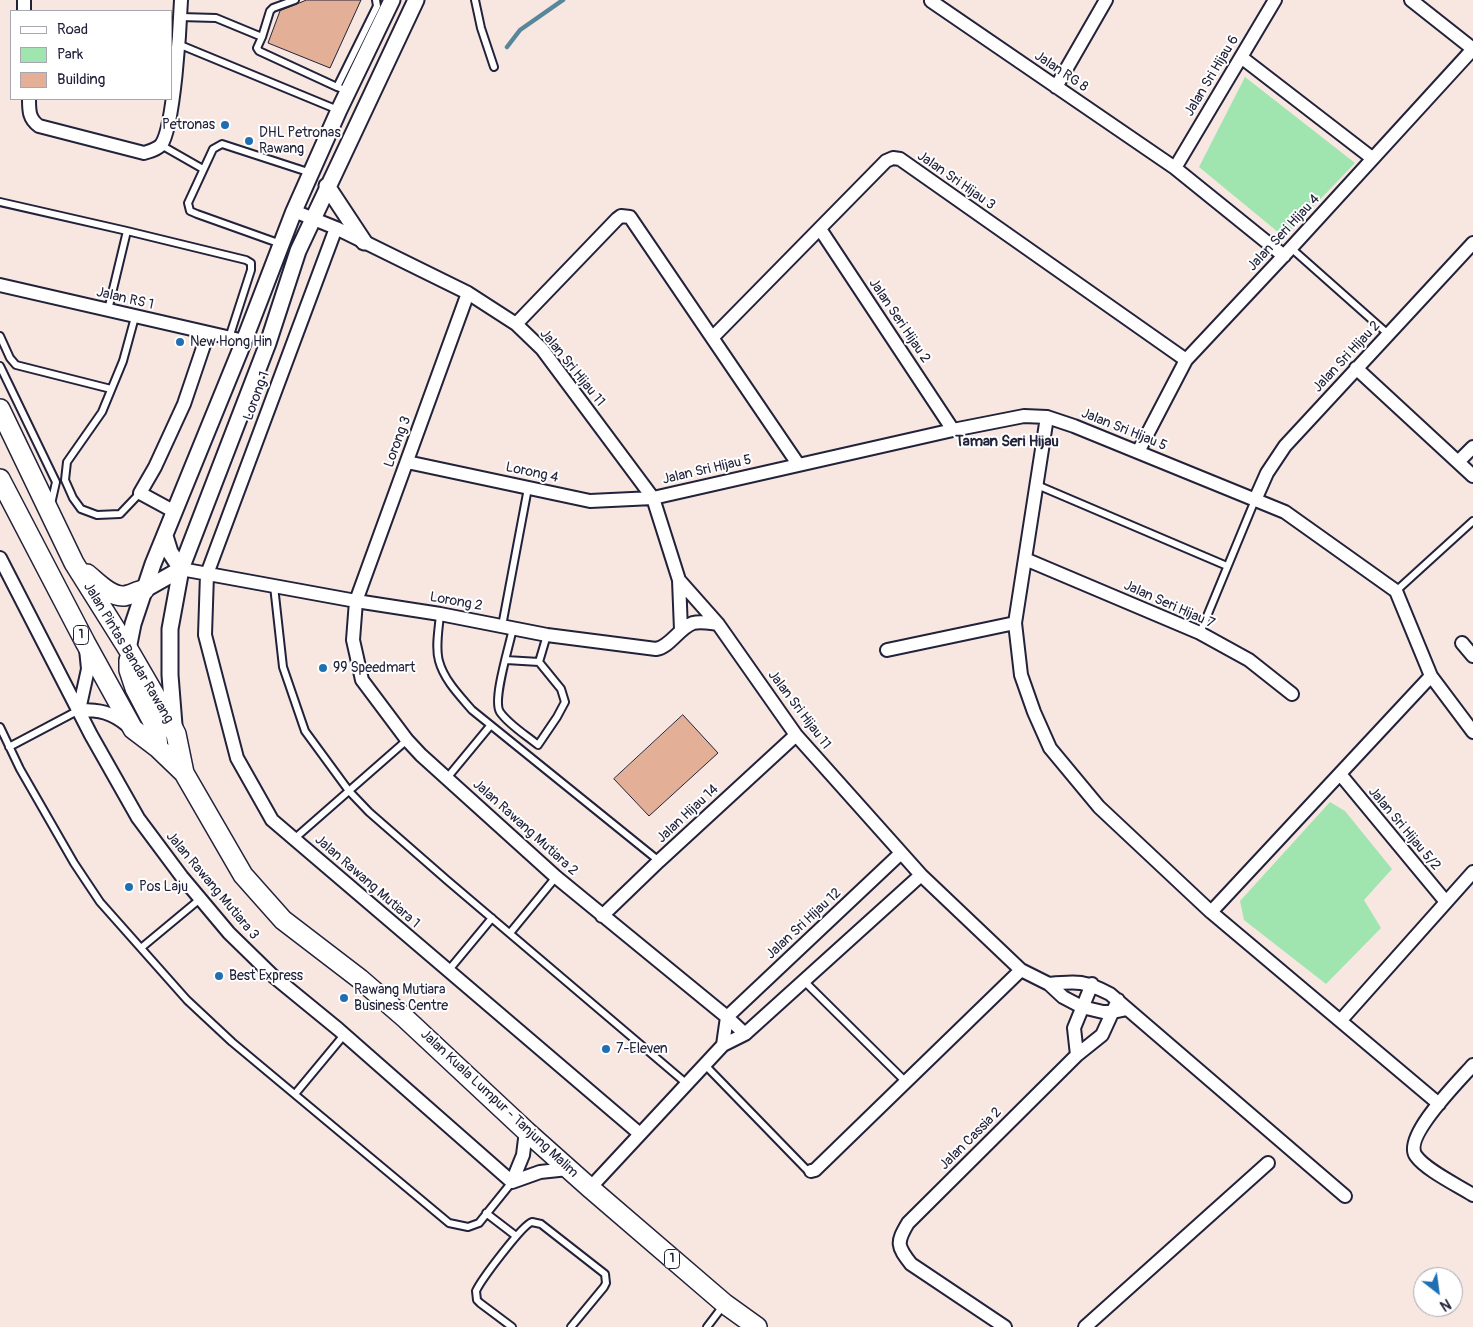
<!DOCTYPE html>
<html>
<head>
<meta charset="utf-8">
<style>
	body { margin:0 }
	#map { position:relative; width:1473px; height:1327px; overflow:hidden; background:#f7e7e0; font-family:Pangolin,sans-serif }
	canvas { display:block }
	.legend { position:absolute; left:10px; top:10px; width:162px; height:90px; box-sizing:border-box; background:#fff; border:1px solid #a7a7b1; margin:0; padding:6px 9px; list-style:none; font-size:15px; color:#22223b }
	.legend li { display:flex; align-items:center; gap:10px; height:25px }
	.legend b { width:25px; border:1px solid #a7a7b1 }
	.north { position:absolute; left:1413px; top:1267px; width:50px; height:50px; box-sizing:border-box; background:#fff; border:1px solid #a7a7b1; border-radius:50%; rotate:150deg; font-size:14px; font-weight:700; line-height:20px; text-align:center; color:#22223b }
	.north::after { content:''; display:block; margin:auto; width:18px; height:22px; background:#1f6fb2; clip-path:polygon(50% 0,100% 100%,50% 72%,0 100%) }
</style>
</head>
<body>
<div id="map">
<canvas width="1473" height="1327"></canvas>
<ul class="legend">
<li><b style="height:6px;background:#fff"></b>Road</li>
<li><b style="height:14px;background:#a0e4b0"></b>Park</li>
<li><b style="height:14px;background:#e3af96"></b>Building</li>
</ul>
<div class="north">N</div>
</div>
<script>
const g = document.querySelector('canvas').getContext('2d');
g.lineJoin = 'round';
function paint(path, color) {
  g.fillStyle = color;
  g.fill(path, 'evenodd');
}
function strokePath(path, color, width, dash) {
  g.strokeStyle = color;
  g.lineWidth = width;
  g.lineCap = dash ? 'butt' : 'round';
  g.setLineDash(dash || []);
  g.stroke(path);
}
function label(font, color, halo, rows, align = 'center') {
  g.font = font + ' Pangolin,sans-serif';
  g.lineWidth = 4;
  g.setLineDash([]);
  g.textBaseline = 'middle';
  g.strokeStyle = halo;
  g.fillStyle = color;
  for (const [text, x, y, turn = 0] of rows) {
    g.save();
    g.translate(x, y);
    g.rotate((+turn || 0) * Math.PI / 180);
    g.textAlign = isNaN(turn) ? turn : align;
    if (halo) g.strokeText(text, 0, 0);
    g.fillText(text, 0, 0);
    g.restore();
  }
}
paint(new Path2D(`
	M1245,77L1355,163L1284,237L1199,167Z
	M1330,802L1345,811L1392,869L1364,900L1381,928L1326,984L1244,920L1240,901Z`), '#a0e4b0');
strokePath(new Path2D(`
	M507,47L520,30L563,0`), '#58869a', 4.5);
const building = new Path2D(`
	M307,0H361L330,68L268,43L280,11Z
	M683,715L718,753L649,816L614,779Z`);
paint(building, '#e3af96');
strokePath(building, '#22223b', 1);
const service = new Path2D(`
	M475,0L481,28L494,67
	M180,17L216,18L262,37L270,11L273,8L295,0
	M262,37L257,48L259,51L337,87L348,91
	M178,44L338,110
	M337,87L377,6L376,0
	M161,145L203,169
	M0,202L127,231L246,260L251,263V270L229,338
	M281,244L197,214L190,211L188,203L213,149L222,144L311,173
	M1291,248L1388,334
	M108,310L127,231
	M135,317L123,361L102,412L67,462L65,480L73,498L81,509L97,515L120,514L140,493
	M0,336L10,358L16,365L111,389
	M0,366L56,482L51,504
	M1037,485L1227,566
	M274,586L283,667L305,731L349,791L369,812L448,881L687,1084
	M1396,591L1473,521
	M440,614C439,628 435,647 439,661C444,680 460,696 472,710L659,861
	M502,626L528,488
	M513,628C510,644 492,700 500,712C509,725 526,735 538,745L557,717L565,702L561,689L539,662L547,635
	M1200,633L1255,500
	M506,660L539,662
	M0,727L20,769L74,863L100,902L187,1000L232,1042L449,1223L468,1227L479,1223L512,1182
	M9,747L79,710
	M447,778L490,726
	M294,839L407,740
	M510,933L556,877
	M141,948L200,899
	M448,971L492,918
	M804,981L906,1082
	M705,1065L807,1170L811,1171
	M295,1094L344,1035
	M486,1213L516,1236
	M512,1327L480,1303L477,1300L476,1291C481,1280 522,1225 532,1222L541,1224L605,1274L606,1283L604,1287L571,1327
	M707,1327L723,1306`);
const minor = new Path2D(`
	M24,0V11
	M1411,0L1473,49
	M931,1L1175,168L1284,256
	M1241,57L1372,158
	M1056,87L1106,0
	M29,99C29,111 29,119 39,126L144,153C150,151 156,150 161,145C174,128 180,25 181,0
	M1175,168L1275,0
	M294,211L336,228L468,293L516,324L542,349L653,498L679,580L681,630
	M336,228L207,574L205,635L237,758L272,820L640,1134
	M820,229L953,430
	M0,285L244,341
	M468,293L356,601L353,640L362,680L407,740L421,755L556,877L727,1017L745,1034
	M516,324L617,219L621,216L630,217L798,464
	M713,337L886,161L893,158L900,159L1186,360
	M1356,368L1473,476
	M1047,417L1015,623L1021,675L1034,712L1050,748L1099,807L1211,912L1439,1104
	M1138,452L1186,360L1291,248L1473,49
	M1459,461L1473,447
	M407,462L590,501L653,498L953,430L1024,416L1047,417L1074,426L1285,512L1396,591L1431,676L1473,732
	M1255,500L1267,473L1285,446L1473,243
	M175,512L140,493L155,467L184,404L208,333
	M0,558L91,735L138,818L182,877L229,933L272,975L338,1029L512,1182
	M1025,559L1200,633L1249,660L1292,694
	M181,569L356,601L440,614L547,635L656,649C670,647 679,628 693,623C701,621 710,623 718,624
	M679,580L718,624L796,735L921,875L1021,970L1049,984L1063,997L1082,1007L1103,1012H1113L1127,1009
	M1462,643L1473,656
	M887,650L1015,623
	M79,710L88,669L86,649
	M79,710C100,710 111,712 127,725
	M1340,774L1446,902
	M1211,912L1431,676
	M602,916L659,861L796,735
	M1049,984C1078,981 1085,981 1110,994L1345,1196
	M1341,1020L1473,872
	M723,1045L727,1017L901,853
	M1077,1055L1074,1028L1092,984
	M1473,1065C1460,1080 1402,1137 1416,1156C1426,1170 1457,1185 1473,1195
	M811,1171L815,1170L1021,970
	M512,1182L540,1172L568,1169
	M512,1182L523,1155L526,1131
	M590,1188L723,1045L745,1034L921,875
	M1005,1327L911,1264C897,1246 896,1243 908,1223L1077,1055L1102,1035L1118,1000
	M1085,1327L1268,1163`);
const tertiary = new Path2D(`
	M327,186L364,242
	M165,536L170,552L181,569
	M144,590L181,569
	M128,649L133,624L153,564L244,341L294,211L339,110L392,0
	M174,725L170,675V629L181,569L268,343L298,251L416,0`);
const primary = new Path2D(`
	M0,409L74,563L128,649L164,711L176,734L184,773
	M0,479L85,642L133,729L158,748L184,773L243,875L283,920L360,979L405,1018L526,1131L590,1188L725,1304L757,1327
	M87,574C97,582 110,597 124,596C131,595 137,591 144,590
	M129,660V670L135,688L156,728L158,748`);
strokePath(service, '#22223b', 10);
strokePath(minor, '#22223b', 16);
strokePath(tertiary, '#22223b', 19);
strokePath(primary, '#22223b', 22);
strokePath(service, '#fff', 6);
strokePath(minor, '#fff', 12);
strokePath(tertiary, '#fff', 15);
strokePath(primary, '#fff', 19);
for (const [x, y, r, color] of [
	[225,125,5,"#1f6fb2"],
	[249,141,5,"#1f6fb2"],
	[180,342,5,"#1f6fb2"],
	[323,668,5,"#1f6fb2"],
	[129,887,5,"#1f6fb2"],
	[219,976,5,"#1f6fb2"],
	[344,998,5,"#1f6fb2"],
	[606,1049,5,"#1f6fb2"]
]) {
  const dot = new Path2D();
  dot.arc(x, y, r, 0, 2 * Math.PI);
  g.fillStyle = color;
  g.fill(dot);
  strokePath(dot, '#fff', 2);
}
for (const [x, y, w] of [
	[81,635,15],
	[672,1259,15]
]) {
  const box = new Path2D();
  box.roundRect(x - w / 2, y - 9.5, w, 19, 4);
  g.fillStyle = '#fff';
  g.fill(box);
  strokePath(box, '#22223b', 1);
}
label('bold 12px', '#22223b', null, [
	["1",81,635],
	["1",672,1259]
]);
label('14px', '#22223b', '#fff', [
	["Jalan RG 8",1061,72,34],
	["Jalan Sri Hijau 6",1212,76,-59],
	["Jalan Sri Hijau 3",956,181,35],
	["Jalan Seri Hijau 4",1284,233,-47],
	["Jalan RS 1",125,299,13],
	["Jalan Seri Hijau 2",899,321,56],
	["Jalan Sri Hijau 2",1347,357,-47],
	["Jalan Sri Hijau 11",572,368,51],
	["Lorong 1",257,396,-70],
	["Jalan Sri Hijau 5",1124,430,22],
	["Lorong 3",398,442,-70],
	["Jalan Sri Hijau 5",707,470,-13],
	["Lorong 4",532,473,12],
	["Lorong 2",456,602,10],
	["Jalan Seri Hijau 7",1169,605,24],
	["Jalan Pintas Bandar Rawang",128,653,59],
	["Jalan Sri Hijau 11",799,710,53],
	["Jalan Hijau 14",688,814,-43],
	["Jalan Rawang Mutiara 2",525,828,42],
	["Jalan Sri Hijau 5/2",1404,829,50],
	["Jalan Rawang Mutiara 1",367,882,41],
	["Jalan Rawang Mutiara 3",212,886,50],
	["Jalan Sri Hijau 12",804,924,-43],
	["Jalan Kuala Lumpur - Tanjung Malim",499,1104,43],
	["Jalan Cassia 2",971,1139,-45]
]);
label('14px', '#22223b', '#fff', [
	["Petronas",215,125,"right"],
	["DHL Petronas",259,133],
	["Rawang",259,149],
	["New Hong Hin",190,342],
	["99 Speedmart",333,668],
	["Pos Laju",139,887],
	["Best Express",229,976],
	["Rawang Mutiara",354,990],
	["Business Centre",354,1006],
	["7-Eleven",616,1049]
], 'left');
label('bold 15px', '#22223b', '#fff', [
	["Taman Seri Hijau",1007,442]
]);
</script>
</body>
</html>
